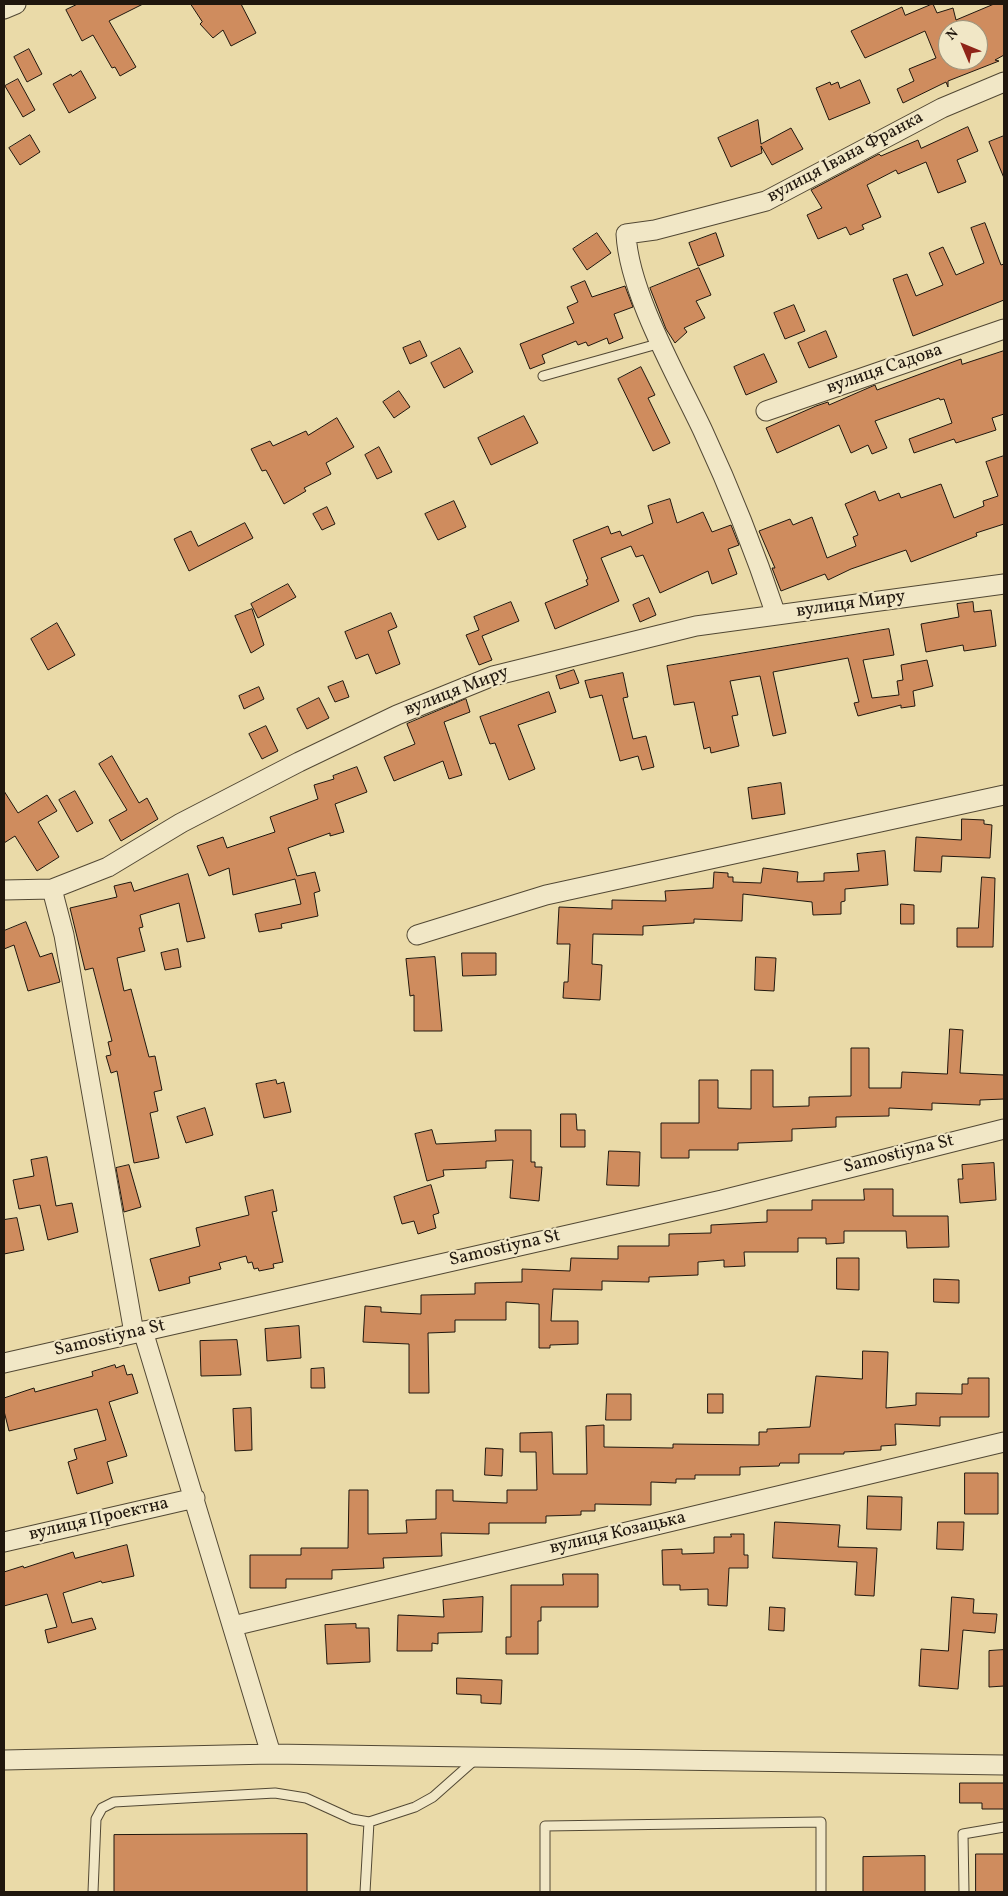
<!DOCTYPE html>
<html>
<head>
<meta charset="utf-8">
<style>
	body { margin:0 }
	#map { position:relative; width:1008px; height:1896px; overflow:hidden; background:#eadaa8; font-family:Vollkorn,serif }
	canvas { display:block }
	.frame { position:absolute; inset:0; border:5px solid #20170e; pointer-events:none }
	.north { position:absolute; left:938px; top:20px; width:50px; height:50px; box-sizing:border-box; background:#f1e7c6; border:1px solid #9d947c; border-radius:50%; rotate:315deg; font-size:14px; font-weight:700; line-height:20px; text-align:center; color:#20170e }
	.north::after { content:''; display:block; margin:auto; width:18px; height:22px; background:#8f2418; clip-path:polygon(50% 0,100% 100%,50% 72%,0 100%) }
</style>
</head>
<body>
<div id="map">
<canvas width="1008" height="1896"></canvas>
<div class="frame"></div>
<div class="north">N</div>
</div>
<script>
const g = document.querySelector('canvas').getContext('2d');
g.lineJoin = 'round';
function paint(path, color) {
  g.fillStyle = color;
  g.fill(path, 'evenodd');
}
function strokePath(path, color, width, dash) {
  g.strokeStyle = color;
  g.lineWidth = width;
  g.lineCap = dash ? 'butt' : 'round';
  g.setLineDash(dash || []);
  g.stroke(path);
}
function label(font, color, halo, rows, align = 'center') {
  g.font = font + ' Vollkorn,serif';
  g.lineWidth = 4.5;
  g.setLineDash([]);
  g.textBaseline = 'middle';
  g.strokeStyle = halo;
  g.fillStyle = color;
  for (const [text, x, y, turn = 0] of rows) {
    g.save();
    g.translate(x, y);
    g.rotate((+turn || 0) * Math.PI / 180);
    g.textAlign = isNaN(turn) ? turn : align;
    if (halo) g.strokeText(text, 0, 0);
    g.fillText(text, 0, 0);
    g.restore();
  }
}
const building = new Path2D(`
	M78,4H143L109,21L136,67L120,76L115,67L112,68L93,35L82,41L66,10Z
	M191,4H241L256,33L231,46L223,30L213,38L200,24L202,22Z
	M933,4L937,13L953,8L956,20L994,4H1004V55L995,60L999,61L948,81V87L946,82L903,103L897,89L914,81L909,69L936,58L925,31L865,58L851,31L902,7L905,15ZM948,30H978V60H948Z
	M29,49L42,74L27,82L14,57Z
	M81,71L96,98L69,113L53,84L71,74L72,76Z
	M18,79L35,110L23,117L5,86Z
	M860,80L870,103L829,120L816,88L830,82L831,85L838,82L840,88Z
	M758,120L761,144L791,128L803,149L772,165L761,146L762,153L731,167L718,138Z
	M968,127L978,151L957,160L966,182L938,193L926,162L898,174L896,170L867,185L881,217L862,225L864,229L850,235L846,227L818,239L807,215L822,208L811,190L879,154L881,156L918,140L921,148Z
	M30,135L40,152L20,165L9,148Z
	M1004,136V178L989,142Z
	M985,223L1001,265L1004,264V300L913,336L893,279L907,274L916,296L943,285L929,253L943,247L956,275L984,263L971,228Z
	M597,233L611,253L587,270L573,249Z
	M716,233L724,256L698,266L689,243Z
	M699,268L711,295L696,301L705,318L684,328L687,332L675,343L666,329L650,288Z
	M585,281L592,297L625,286L633,307L614,314L623,338L609,344L607,338L588,346L586,342L578,345L576,341L542,355L545,363L530,369L520,344L574,323L567,307L578,302L571,287Z
	M794,305L805,331L785,339L774,313Z
	M826,331L837,357L809,368L798,343Z
	M420,341L427,356L410,364L403,348Z
	M460,348L473,372L444,388L431,363Z
	M1004,351V414L992,418L996,430L956,443L954,439L914,453L909,439L952,423L944,399L940,400L939,398L875,421L887,448L872,454L868,445L851,453L839,425L777,453L766,428L816,406L828,402L829,405L875,385L877,390L961,359L962,364Z
	M764,354L777,382L746,395L734,367Z
	M641,367L655,395L648,398L670,443L653,451L618,379Z
	M399,391L410,407L394,418L383,402Z
	M524,416L538,443L491,465L478,438Z
	M337,418L354,447L326,463L331,474L304,488L306,491L284,504L266,470L262,471L251,449L270,441L273,446L306,431L308,435Z
	M379,447L392,472L377,479L365,455Z
	M1004,456V524L976,533L977,536L911,562L906,550L851,569L828,580L825,574L781,591L772,568H775L759,531L790,519L793,525L812,517L827,558L856,546L853,537L858,535L845,504L875,491L879,501L899,493L901,498L941,484L954,518L984,506L983,501L998,496L986,462Z
	M670,499L677,523L703,512L712,532L731,525L739,545L728,549L737,574L712,584L708,571L660,593L643,555L636,557L631,546L601,558L619,601L555,629L545,603L588,585L586,580L588,579L573,540L608,526L611,534L620,531L622,536L653,523L648,506Z
	M454,501L466,527L438,540L425,514Z
	M327,507L335,524L322,530L313,514Z
	M245,523L253,538L189,571L174,539L191,531L198,546Z
	M288,584L296,597L258,618L251,604Z
	M649,598L656,615L640,622L633,605Z
	M511,602L519,621L482,636L492,660L479,665L466,635L479,630L474,617Z
	M973,602L974,612L991,610L996,646L964,651L963,645L926,652L921,624L959,617L957,604Z
	M252,609L264,645L251,653L235,616Z
	M391,613L397,627L388,631L400,664L376,674L368,654L356,659L345,632Z
	M57,623L75,655L48,670L31,639Z
	M889,629L894,655L863,660L872,698L899,695L897,681L903,680L901,665L927,660L933,686L913,691L915,706L901,708V705L858,716L854,703L859,702L848,658L773,672L786,733L773,736L760,676L730,681L738,715L732,716L739,746L711,753L710,747L704,749L694,702L674,705L667,666Z
	M574,670L579,683L560,689L556,676Z
	M623,673L628,697L623,698L633,739L646,736L654,767L642,770L638,756L620,761L602,695L590,698L585,681Z
	M343,681L349,697L335,702L328,687Z
	M259,687L264,699L244,709L239,696Z
	M549,692L556,712L518,725L535,769L509,780L495,743L490,744L480,717Z
	M319,698L329,718L307,729L297,709Z
	M466,699L470,712L444,722L462,775L449,779L443,761L394,781L384,757L415,744L407,724Z
	M266,726L278,751L262,759L249,734Z
	M112,756L139,803L147,798L158,819L121,841L109,820L127,810L99,764Z
	M357,767L367,792L335,804L344,832L330,836V833L288,848L297,876L315,872L320,891L314,893L318,916L281,924L282,928L259,932L255,914L301,904L295,879L233,895L229,868L209,876L197,846L223,837L227,848L275,832L270,817L318,799L314,785L334,779L333,776Z
	M781,783L785,814L752,819L748,788Z
	M4,791L18,813L47,795L57,811L38,822L59,857L37,871L15,836L4,843Z
	M75,791L93,823L77,832L59,800Z
	M962,819L984,820V824L992,825L990,858L942,856L941,872L914,871L916,837L961,840Z
	M885,851L888,885L845,889V901L841,902V914L813,915L812,902L743,894L742,921L694,919V923L643,926V935L593,934L592,964L602,965L600,1000L563,998L564,982H568L570,944H557L559,907L612,909V900L666,901L665,891L713,888L714,872L728,873V877H733V882L761,883L763,868L798,872L797,882L824,881V873L859,871L857,854Z
	M188,874L205,938L187,942L179,903L140,915L143,927L139,928L145,951L117,958L124,991L131,989L149,1057L155,1056L162,1090L154,1092L158,1111L150,1113L159,1158L134,1163L117,1071L111,1073L106,1056L111,1055L108,1042L112,1041L93,968L85,970L70,908L117,897L114,886L131,882L134,891Z
	M982,877L995,878L993,947H957V928H978Z
	M901,904L914,905V924H901Z
	M26,922L40,957L52,953L60,982L28,991L14,945L4,949V931Z
	M178,949L181,967L165,970L161,953Z
	M462,953H496V975L463,976Z
	M435,957L442,1031H414V995L410,996L406,959Z
	M756,957L776,958L774,991L755,990Z
	M950,1029L963,1030L960,1073L1004,1075V1099L980,1100V1105L932,1103V1110L889,1108V1116L836,1117V1127L792,1129V1141L738,1143V1150H689V1158H661V1123H699V1080H718V1108L751,1109V1070H773V1107L809,1106V1097L851,1096V1048H869V1088H901L902,1072L947,1074Z
	M276,1080L277,1084L284,1082L291,1112L264,1118L256,1084Z
	M205,1108L213,1135L186,1143L177,1117Z
	M561,1114H576L577,1130H585V1147H561Z
	M432,1130L436,1144L496,1141L495,1130H531V1162H535V1167H542L539,1201L510,1198L513,1160L486,1161V1168L443,1170L444,1176L427,1181L415,1134Z
	M609,1151L640,1152L639,1186L607,1185Z
	M47,1157L56,1206L72,1203L78,1232L48,1240L40,1205L19,1209L13,1180L34,1176L31,1160Z
	M994,1163L996,1200L960,1203L958,1179H963L962,1165Z
	M129,1165L141,1207L124,1212L116,1168Z
	M431,1185L439,1213L433,1215L436,1228L418,1234L414,1221L402,1224L394,1197Z
	M864,1189H893V1216H948L949,1247L907,1248L906,1231H844V1243L826,1244V1238H798V1252H744L745,1266L724,1267V1260L698,1262V1275L649,1277V1282L602,1281V1290L553,1289L551,1321H578V1344L550,1345V1348H539V1304L506,1302V1320H455V1332L428,1333L429,1393H409V1344L363,1342L365,1306L381,1307V1312L421,1314V1295L475,1294V1283L522,1282V1269L570,1271L571,1258L618,1259V1246H669V1234L711,1233V1225L767,1222V1210H812V1200H864Z
	M273,1190L277,1211L272,1212L283,1262L273,1264L274,1268L259,1271L258,1268L254,1269L252,1262L248,1263L246,1256L219,1263L221,1269L189,1277L190,1283L159,1291L150,1259L200,1246L196,1228L249,1215L245,1197Z
	M17,1218L24,1250L4,1254V1220Z
	M837,1258H859V1290L837,1289Z
	M934,1279L959,1280V1303L934,1302Z
	M299,1326L301,1358L267,1361L265,1329Z
	M237,1340L241,1375L201,1376L200,1341Z
	M863,1351L888,1352L886,1408L916,1405V1393L962,1394V1384H968V1378H989V1417H940V1426L895,1424L896,1445L881,1446V1450L844,1452V1454H799V1463H780L779,1466L740,1467V1475H695V1479H676V1483L651,1482V1505L595,1504V1511H581V1515L546,1516V1523H489V1534L441,1533L442,1556L383,1558L384,1568L332,1570V1579H286V1588H250V1555H301V1548H348L349,1490H368V1534L407,1533L406,1520L436,1519V1490H453V1501L507,1503V1490H537L536,1452H520V1433L552,1432L553,1474H587L586,1426L604,1425V1447L673,1448V1444L759,1445V1432H767V1429L810,1427L816,1376L862,1379Z
	M115,1365L116,1368L124,1365L127,1375L132,1374L138,1393L109,1402L127,1456L107,1462L113,1483L77,1494L68,1462L77,1459L74,1449L106,1440L97,1409L9,1431L4,1411V1398L34,1388L35,1392L93,1376L92,1372Z
	M324,1368L325,1388H311V1369Z
	M607,1394H631V1420H606Z
	M708,1394H723V1413H708Z
	M251,1408L252,1450L235,1451L233,1409Z
	M486,1448L503,1449L502,1476L485,1475Z
	M965,1473H998V1514H965Z
	M868,1496L902,1497L901,1530L867,1529Z
	M775,1522L840,1525L838,1547L877,1548L874,1596L855,1595L857,1562L773,1558Z
	M938,1522H964L963,1550L937,1549Z
	M731,1534H744V1555H748V1568H729L727,1606L708,1605V1589L680,1590V1585H663L662,1550L682,1549V1554L714,1553V1537H731Z
	M127,1545L134,1576L102,1583L101,1581L63,1593L72,1623L92,1618L96,1629L48,1643L45,1630L57,1627L47,1594L4,1606V1572L23,1566L24,1568L73,1552L75,1558Z
	M563,1574H598V1607H541V1621H538V1654H506V1637H511V1585H563Z
	M483,1597L482,1632L438,1633V1644L432,1643V1651H397L398,1615L444,1617L443,1600Z
	M952,1597L974,1599L973,1613L997,1614L995,1633L963,1630L958,1689L919,1686L921,1649L948,1651Z
	M770,1607L785,1608L784,1631L769,1630Z
	M356,1624V1628H369L370,1662L327,1664L325,1625Z
	M1004,1650V1686L989,1687V1651Z
	M457,1678L502,1680L501,1704L481,1703V1695L457,1694Z
	M960,1783H1004V1809H982V1803H960Z
	M307,1834V1892H114V1835Z
	M976,1854H1004V1892H976Z
	M925,1856V1892H863V1857Z`);
paint(building, '#cf8c5e');
strokePath(building, '#20170e', 1);
const lane = new Path2D(`
	M543,376L661,343
	M93,1892L96,1819L102,1808L114,1802L275,1793L306,1798L352,1819L369,1822L415,1807L433,1797L477,1758
	M365,1892L369,1822
	M545,1892V1826L821,1822V1892
	M964,1892L963,1834L1004,1827`);
const street = new Path2D(`
	M4,9L16,4
	M766,411L1004,329
	M776,615C755,552 731,491 703,431C677,376 629,293 626,234L655,230L766,201L942,108L1004,82
	M52,889L64,935L134,1333
	M4,890L52,889L108,867L181,823L299,762L397,715L493,676L696,626L1004,584
	M417,935L546,895L1004,795
	M143,1331L271,1754
	M4,1363L722,1200L1004,1129
	M4,1542L195,1498
	M233,1626L1004,1442
	M4,1760L271,1754L1004,1765`);
strokePath(lane, '#524834', 11);
strokePath(street, '#524834', 21);
strokePath(lane, '#f1e7c6', 9);
strokePath(street, '#f1e7c6', 19);
label('18px', '#20170e', '#f1e7c6', [
	["вулиця Івана Франка",846,158,-28],
	["вулиця Садова",885,370,-19],
	["вулиця Миру",851,605,-8],
	["вулиця Миру",457,692,-21],
	["Samostiyna St",899,1155,-14],
	["Samostiyna St",505,1249,-13],
	["Samostiyna St",110,1339,-13],
	["вулиця Проектна",99,1520,-13],
	["вулиця Козацька",618,1534,-13]
]);
</script>
</body>
</html>
